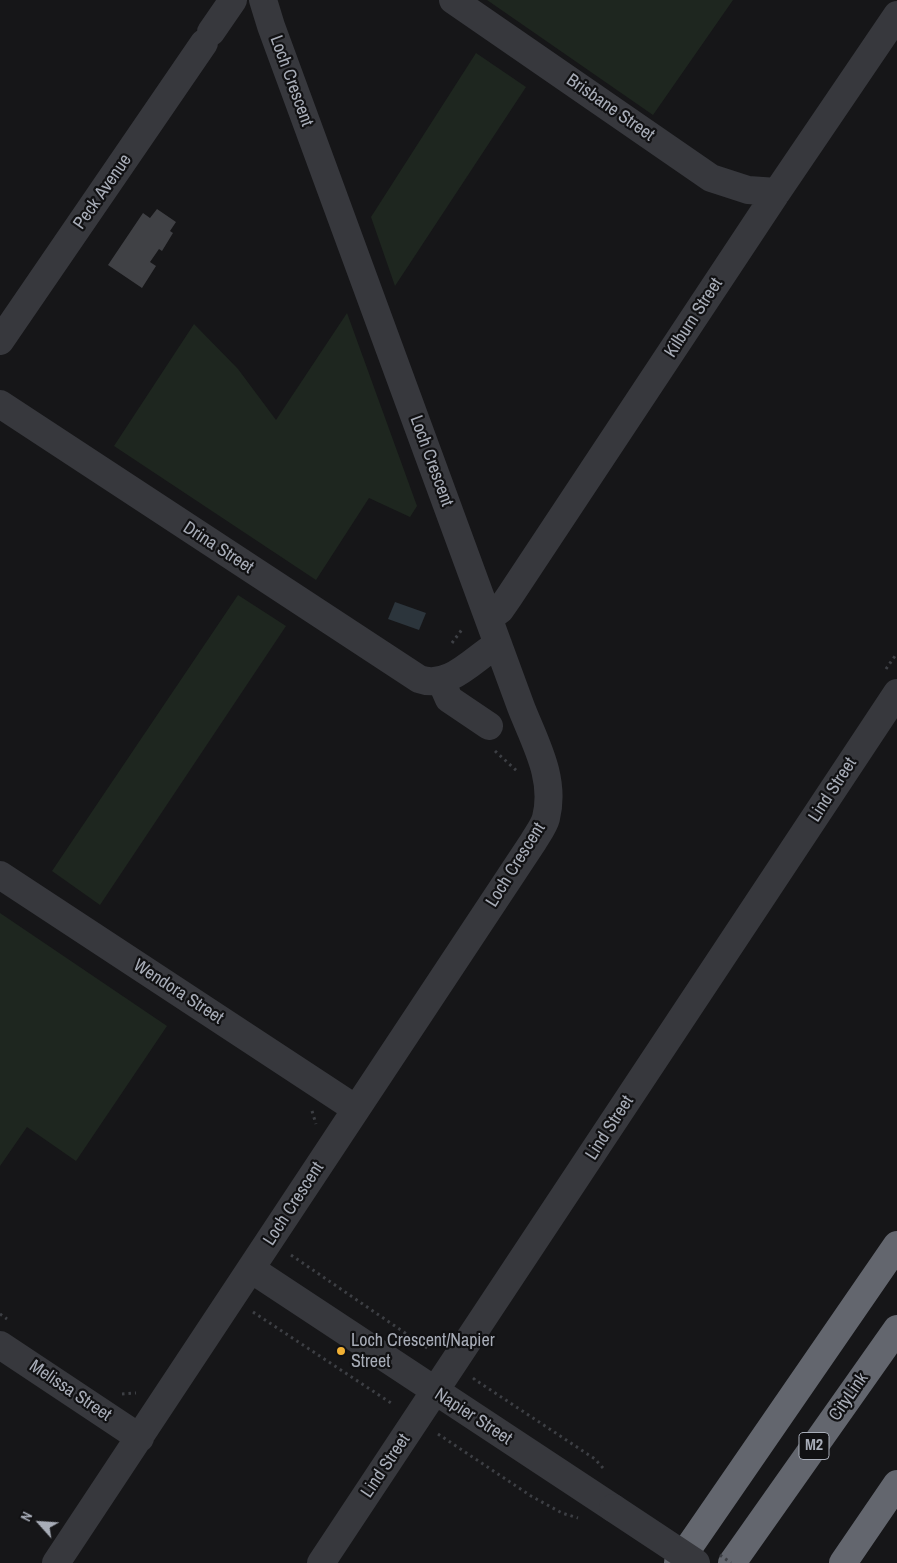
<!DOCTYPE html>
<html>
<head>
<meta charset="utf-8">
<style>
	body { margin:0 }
	#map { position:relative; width:897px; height:1563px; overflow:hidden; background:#161618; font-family:"Archivo Narrow",sans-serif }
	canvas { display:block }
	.north { position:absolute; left:15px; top:1498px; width:50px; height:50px; -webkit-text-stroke:4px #111113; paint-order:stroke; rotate:296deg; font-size:14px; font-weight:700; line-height:20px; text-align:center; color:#a8adb8 }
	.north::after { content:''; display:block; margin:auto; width:18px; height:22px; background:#a8adb8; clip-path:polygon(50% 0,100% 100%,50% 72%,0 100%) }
</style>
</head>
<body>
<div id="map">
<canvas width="897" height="1563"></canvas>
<div class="north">N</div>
</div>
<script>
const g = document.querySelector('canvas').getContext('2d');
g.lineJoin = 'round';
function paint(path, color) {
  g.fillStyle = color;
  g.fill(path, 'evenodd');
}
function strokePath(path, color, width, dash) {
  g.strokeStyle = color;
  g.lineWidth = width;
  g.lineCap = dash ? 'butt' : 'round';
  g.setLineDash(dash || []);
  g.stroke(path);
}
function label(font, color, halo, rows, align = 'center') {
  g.font = font + ' "Archivo Narrow",sans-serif';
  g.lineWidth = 4.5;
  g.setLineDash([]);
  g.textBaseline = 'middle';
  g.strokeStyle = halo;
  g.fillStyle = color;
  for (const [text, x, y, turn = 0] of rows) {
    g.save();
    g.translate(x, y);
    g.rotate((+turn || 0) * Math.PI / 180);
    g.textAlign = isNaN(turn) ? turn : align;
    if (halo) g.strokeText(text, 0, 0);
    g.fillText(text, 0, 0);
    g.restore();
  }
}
paint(new Path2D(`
	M487,0H733L653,115Z
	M476,53L526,87L395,286L371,217Z
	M347,313L417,506L410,517L369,498L316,580L114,446L194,324L238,369L276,420Z
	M238,595L286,626L100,905L52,871Z
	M0,913L167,1026L76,1161L27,1127L0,1166Z`), '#1e261f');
paint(new Path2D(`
	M395,602L426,613L419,630L388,619Z`), '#2c353c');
paint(new Path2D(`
	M157,209L176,222L170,231L173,233L162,251L159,249L150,262L156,266L142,288L108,265L143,213L150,218Z`), '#404145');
strokePath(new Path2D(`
	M452,643L463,628
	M886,669L897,653
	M495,751L518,772
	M312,1111L316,1124
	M291,1255L430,1350
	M253,1312L394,1405
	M0,1314L7,1319
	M475,1378L474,1379L595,1459L603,1468
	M122,1394L136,1393
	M438,1434L531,1496L562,1513L578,1518`), '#3d3f44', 3, [2.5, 4]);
strokePath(new Path2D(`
	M453,0L711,178L748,190L777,192
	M211,32L233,0
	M0,341L204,43
	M0,404L419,679C449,690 474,658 498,644
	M489,618L500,610L509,597L777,192L897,15
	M441,681L449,699L489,726
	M0,875L356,1109
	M251,1269L613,1508
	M0,1345L140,1438
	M56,1563L533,842C537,835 544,826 546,818C556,778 535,743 521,707L271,26L263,0
	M321,1563L897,693`), '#37383d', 28);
strokePath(new Path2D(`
	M678,1563L897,1245
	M732,1563L897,1329
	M843,1563L897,1484`), '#63666e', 28);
strokePath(new Path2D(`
	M720,1555L731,1563`), '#3d3f44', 3, [2.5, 4]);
strokePath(new Path2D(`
	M613,1508L696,1563`), '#37383d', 28);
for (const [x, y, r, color] of [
	[341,1351,5,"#f2b134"]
]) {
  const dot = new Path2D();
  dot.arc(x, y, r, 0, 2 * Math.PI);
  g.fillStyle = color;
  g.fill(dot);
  strokePath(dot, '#111113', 2);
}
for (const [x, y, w] of [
	[814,1446,30]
]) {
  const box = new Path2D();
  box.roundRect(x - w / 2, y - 13.5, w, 27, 4);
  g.fillStyle = '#111113';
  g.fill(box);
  strokePath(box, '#a8adb8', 1);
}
label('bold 16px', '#a8adb8', null, [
	["M2",814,1446]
]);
label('18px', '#a8adb8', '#111113', [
	["Loch Crescent",291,81,70],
	["Brisbane Street",610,108,35],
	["Peck Avenue",103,192,-55],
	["Kilburn Street",694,318,-57],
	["Loch Crescent",431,461,70],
	["Drina Street",218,548,33],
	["Lind Street",833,790,-57],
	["Loch Crescent",516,865,-58],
	["Wendora Street",178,992,33],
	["Lind Street",610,1128,-57],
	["Loch Crescent",294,1204,-57],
	["Melissa Street",70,1391,34],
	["CityLink",849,1397,-55],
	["Napier Street",473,1417,33],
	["Lind Street",386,1466,-56]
]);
label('18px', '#a8adb8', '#111113', [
	["Loch Crescent/Napier",351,1341],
	["Street",351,1362]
], 'left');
</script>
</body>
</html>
